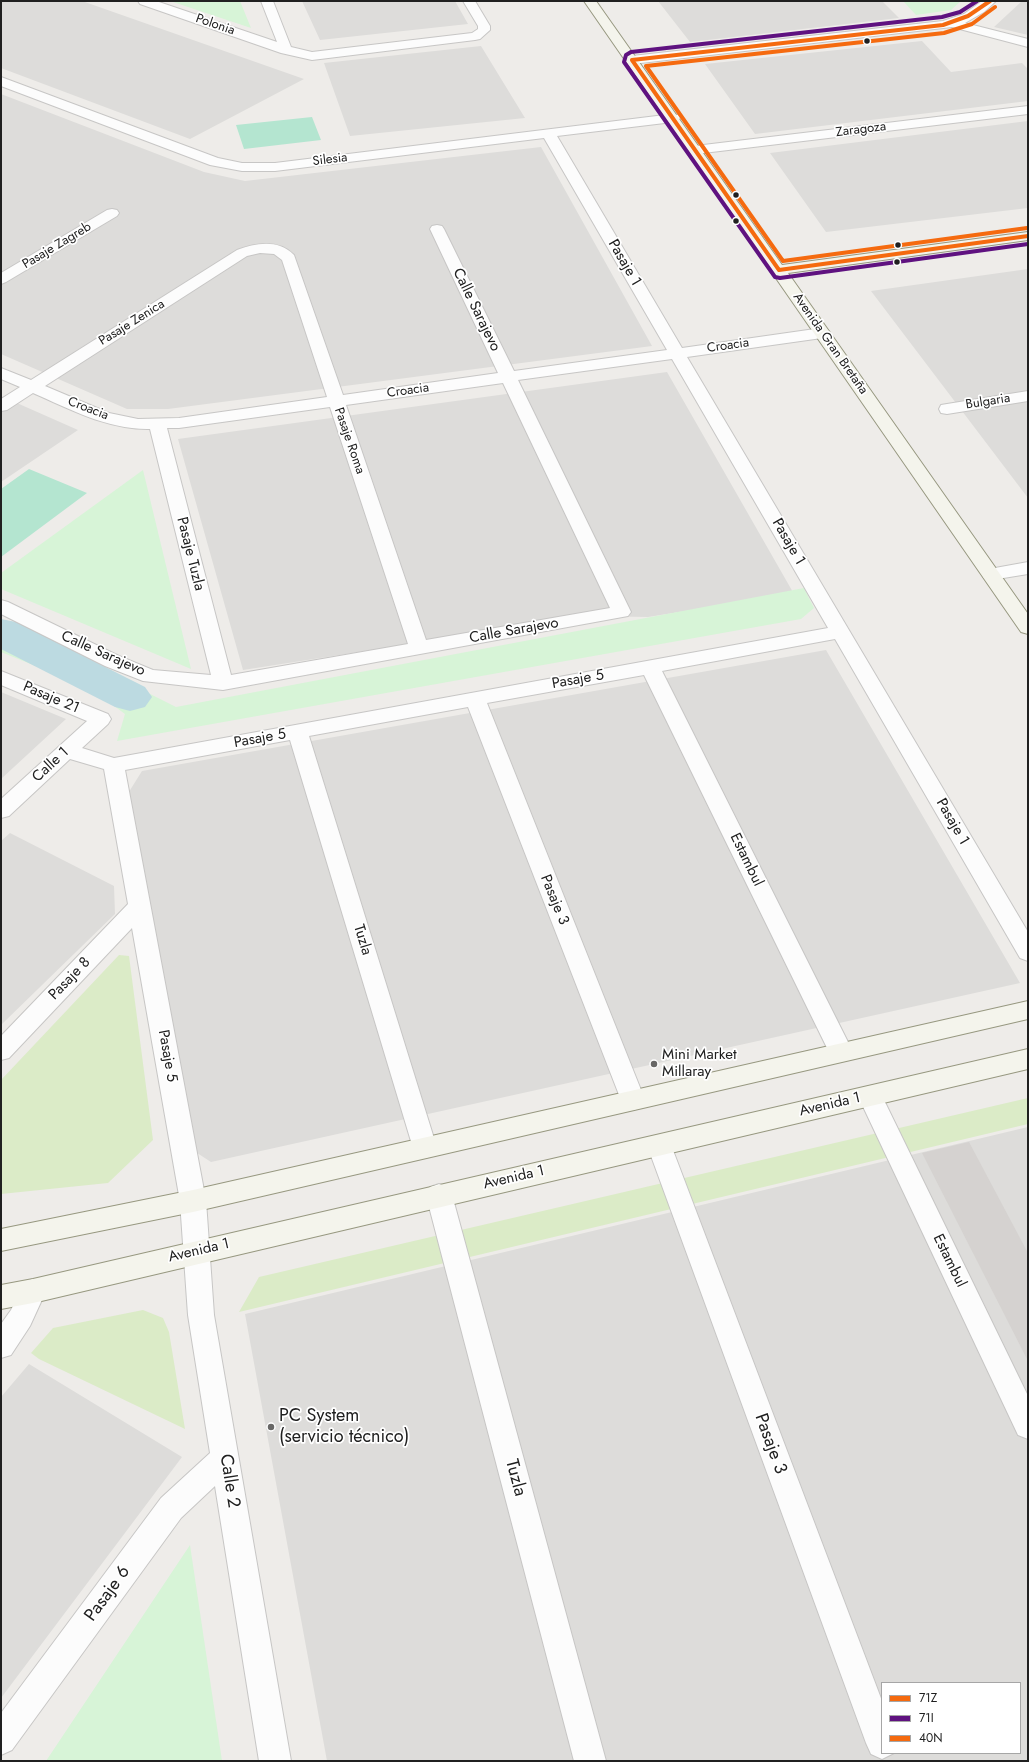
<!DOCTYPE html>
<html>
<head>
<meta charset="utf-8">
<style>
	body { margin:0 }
	#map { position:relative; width:1029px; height:1762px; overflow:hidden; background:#eeece9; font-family:Jost,sans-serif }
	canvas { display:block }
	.frame { position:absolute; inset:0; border:2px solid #202020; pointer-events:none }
	.legend { position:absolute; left:881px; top:1682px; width:140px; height:72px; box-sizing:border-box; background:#fff; border:1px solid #a6a6a6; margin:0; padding:5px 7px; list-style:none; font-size:12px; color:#202020 }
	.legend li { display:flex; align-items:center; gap:8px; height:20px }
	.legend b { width:20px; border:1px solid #a6a6a6 }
</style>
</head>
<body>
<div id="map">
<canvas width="1029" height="1762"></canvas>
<div class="frame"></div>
<ul class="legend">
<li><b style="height:5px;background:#f56a0f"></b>71Z</li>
<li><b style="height:5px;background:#5f1280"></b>71I</li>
<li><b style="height:5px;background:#f56a0f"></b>40N</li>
</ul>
</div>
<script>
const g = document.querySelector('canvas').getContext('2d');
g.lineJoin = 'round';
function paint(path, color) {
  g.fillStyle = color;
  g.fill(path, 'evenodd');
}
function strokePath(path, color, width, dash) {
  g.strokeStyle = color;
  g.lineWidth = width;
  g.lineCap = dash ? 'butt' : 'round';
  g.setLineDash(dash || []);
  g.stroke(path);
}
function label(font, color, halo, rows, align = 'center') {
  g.font = font + ' Jost,sans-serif';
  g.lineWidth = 3.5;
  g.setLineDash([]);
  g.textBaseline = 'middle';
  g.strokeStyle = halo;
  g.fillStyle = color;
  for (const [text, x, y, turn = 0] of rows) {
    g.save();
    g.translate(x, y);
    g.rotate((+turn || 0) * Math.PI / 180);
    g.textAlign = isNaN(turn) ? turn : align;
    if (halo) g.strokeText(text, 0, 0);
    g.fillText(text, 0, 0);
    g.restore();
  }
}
paint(new Path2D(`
	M1,1H82L304,79L190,139L1,68Z
	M302,1H455L468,24L320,40Z
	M658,1H882L899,18L690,42Z
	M1022,1H1028V35L994,27Z
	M922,41L951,72L1022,63L1028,69V101L755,134L705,64Z
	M481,46L525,118L350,136L324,63Z
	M1,94L204,172L245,181L541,147L652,346L168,409H127L1,354Z
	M1028,121V208L826,232L770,153Z
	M1028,269V498L871,291Z
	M667,372L794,594L648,617L590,616L243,670L178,439Z
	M1,396L78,430L1,482Z
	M826,650L1020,983L211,1162L191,1149L127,795L142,771Z
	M1,692L66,719L1,779Z
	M10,833L114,886L115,914L1,1025V841Z
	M1028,1127V1761H327L245,1314ZM882,1683H1020V1753H882Z
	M29,1364L182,1457L1,1698V1397Z`), '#dddcda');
paint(new Path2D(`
	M119,955L129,956L153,1140L108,1183L1,1194V1080Z
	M1028,1098V1124L239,1312L259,1277Z
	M143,1310L163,1318L169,1332L185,1429L39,1359L31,1353L53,1328Z`), '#dbebc7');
paint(new Path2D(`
	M170,1H240L251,28Z
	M903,1H961L951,10L916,15Z
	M143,470L191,669L1,589V573Z
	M804,588L814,608L801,619L117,741L125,714L90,688L1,652V619L176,707Z
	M190,1545L222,1761H46Z`), '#d7f4d7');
paint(new Path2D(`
	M312,117L321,140L244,149L236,125Z
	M29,469L87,493L1,557V489Z`), '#b4e5d0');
paint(new Path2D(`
	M1,619L16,622L145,687L152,697L145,707L130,711L115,707L1,649Z`), '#bcdae1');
paint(new Path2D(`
	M969,1142L1028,1253V1361L922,1153Z`), '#d5d2d0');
const street = new Path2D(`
	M138,1H156L277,42L261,1H273L291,47L312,52L472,33L478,29V26L463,1H475L490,26V30L480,39L475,40L312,60L281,53L140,4Z
	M982,1H996L984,12L965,23L1028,39V47L952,27L632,64L627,63L625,60L627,57L632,56L943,21L964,14Z
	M1,77L218,158L242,163H275L673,114L678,115L680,118L678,121L673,122L557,136L682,348L822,328L828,330L830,333L828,336L822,338L687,357L1028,932V961L1020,958L835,639L662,671L853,1052L849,1059L841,1061L833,1059L829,1052L644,675L487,703L645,1100L642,1107L633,1110L624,1107L621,1100L468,707L309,736L437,1148L434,1155L425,1158L416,1155L413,1148L290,740L125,770L206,1201L214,1315L291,1761H259L215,1486L181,1518L12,1750L1,1755V1713L161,1498L210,1453L188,1315L180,1201L132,928L9,1058L1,1060V1036L128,904L104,769L70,759L9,816L1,818V799L87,721L1,685V671L108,714L111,719L108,724L82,748L114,758L828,628L672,359L518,380L631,612L628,616L223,690L143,681L105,666L1,614V600L8,602L119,656L153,670L211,675L150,429C108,430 70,409 33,393L7,410L1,411V399L20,387L1,379V368L31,380L237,250C256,243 278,239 294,255L343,395L498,373L430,229L432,226L437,225L442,226L444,229L514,371L667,350L544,138L275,171H242L210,165L1,86ZM260,253L274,254L282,260L327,397L179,418L138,419L109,413L45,386L247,256ZM503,383L610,608L426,640L346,405ZM330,407L408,644L231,675L167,428H179Z
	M1028,106V114L695,154L690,153L688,150L690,147L695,146Z
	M112,209L117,210L119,213L117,216L6,282L1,284V273L107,210Z
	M1028,391V401L947,414L941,413L939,409L941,405L947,404Z
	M1028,562V574L991,580L984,578L982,574L984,570Z
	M870,1086L879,1089L882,1096L1028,1396V1439L1018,1435L858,1096L861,1089Z
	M659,1135L668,1138L671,1145L882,1701V1753H894L882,1759L871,1754L866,1743L647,1145L650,1138Z
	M439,1184L448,1187L452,1195L606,1761H574L426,1195L430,1187Z
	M33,1279L42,1283L46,1291L30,1326L11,1355L1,1358V1324L11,1310L24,1283Z`);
const secondary = new Path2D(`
	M584,1H596L782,265L1028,232V240L788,273L1028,614V634L1021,632Z
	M1028,1001V1019L193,1212L1,1251V1229L193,1190Z
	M1028,1049V1069L33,1303L1,1309V1285L33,1279Z`);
strokePath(street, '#c7c6c5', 2);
strokePath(secondary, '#979880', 2);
paint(street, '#fcfcfc');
paint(secondary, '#f4f4ec');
strokePath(new Path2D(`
	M990,1L968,16L943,25L632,60L779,270L1028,236`), '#f56a0f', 4);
strokePath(new Path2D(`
	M977,1L960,12L942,17L631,52L626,55L624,62L775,277L780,278L1028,244`), '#5f1280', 4);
strokePath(new Path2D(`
	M995,7L972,24L944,33L646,66L783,261L1027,228`), '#f56a0f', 4);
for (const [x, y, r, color] of [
	[867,41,3.5,"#202020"],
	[736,195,3.5,"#202020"],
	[736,221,3.5,"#202020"],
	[898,245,3.5,"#202020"],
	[897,262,3.5,"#202020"],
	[654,1064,4,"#686766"],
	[271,1427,4,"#686766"]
]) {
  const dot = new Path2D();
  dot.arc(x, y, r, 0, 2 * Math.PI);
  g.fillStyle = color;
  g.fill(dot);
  strokePath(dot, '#fff', 1.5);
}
label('13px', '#202020', '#fff', [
	["Polonia",215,25,19],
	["Zaragoza",861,130,-7],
	["Silesia",330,160,-7],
	["Pasaje Zagreb",57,246,-31],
	["Pasaje Zenica",132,323,-32],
	["Avenida Gran Bretaña",830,344,55],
	["Croacia",728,346,-8],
	["Croacia",408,391,-8],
	["Bulgaria",988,402,-9],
	["Croacia",88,409,21],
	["Pasaje Roma",349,441,71]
]);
label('15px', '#202020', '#fff', [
	["Pasaje 1",624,263,60],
	["Calle Sarajevo",476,310,64],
	["Pasaje 1",788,542,60],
	["Pasaje Tuzla",190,554,76],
	["Calle Sarajevo",514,631,-10],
	["Calle Sarajevo",103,654,24],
	["Pasaje 5",578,680,-10],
	["Pasaje 21",51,698,23],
	["Pasaje 5",260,739,-10],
	["Calle 1",51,765,-43],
	["Pasaje 1",952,822,60],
	["Estambul",746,860,64],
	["Pasaje 3",554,900,68],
	["Tuzla",362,940,73],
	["Pasaje 8",70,979,-46],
	["Pasaje 5",167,1056,80],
	["Avenida 1",830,1105,-13],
	["Avenida 1",514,1178,-13],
	["Avenida 1",199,1251,-13],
	["Estambul",949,1261,64]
]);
label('15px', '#202020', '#fff', [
	["Mini Market",662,1055],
	["Millaray",662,1072]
], 'left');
label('18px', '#202020', '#fff', [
	["PC System",279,1417],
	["(servicio técnico)",279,1438]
], 'left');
label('18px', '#202020', '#fff', [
	["Pasaje 3",770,1444,70],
	["Tuzla",515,1478,75],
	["Calle 2",229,1481,81],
	["Pasaje 6",108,1594,-54]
]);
</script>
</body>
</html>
